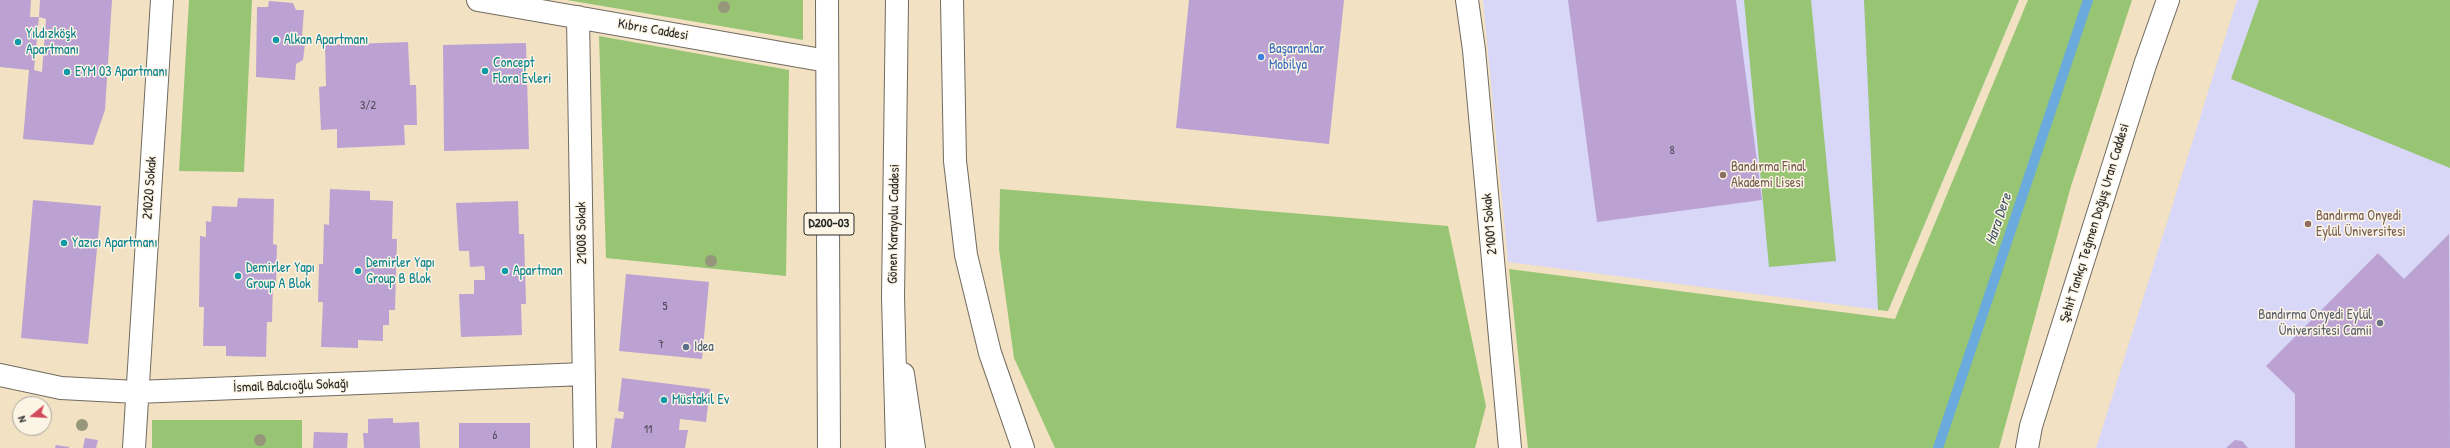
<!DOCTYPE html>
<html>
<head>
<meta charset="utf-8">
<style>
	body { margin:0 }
	#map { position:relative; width:2450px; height:448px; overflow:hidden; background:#f2e1c2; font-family:"Patrick Hand",sans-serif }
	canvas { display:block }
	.north { position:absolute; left:12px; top:396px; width:40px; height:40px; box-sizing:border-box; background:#fcf5e5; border:1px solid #a8a49b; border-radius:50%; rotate:252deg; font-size:11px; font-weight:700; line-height:16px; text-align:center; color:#2b2b2b }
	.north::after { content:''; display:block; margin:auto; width:14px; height:18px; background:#d1495b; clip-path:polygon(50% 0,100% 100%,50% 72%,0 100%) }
</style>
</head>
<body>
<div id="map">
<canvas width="2450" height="448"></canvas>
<div class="north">N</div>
</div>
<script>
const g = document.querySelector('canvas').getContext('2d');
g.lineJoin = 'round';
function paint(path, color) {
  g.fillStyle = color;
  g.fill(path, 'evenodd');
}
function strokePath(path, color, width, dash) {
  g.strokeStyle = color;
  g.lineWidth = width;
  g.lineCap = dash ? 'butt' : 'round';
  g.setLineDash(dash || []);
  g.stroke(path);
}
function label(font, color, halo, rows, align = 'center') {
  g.font = font + ' "Patrick Hand",sans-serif';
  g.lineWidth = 3;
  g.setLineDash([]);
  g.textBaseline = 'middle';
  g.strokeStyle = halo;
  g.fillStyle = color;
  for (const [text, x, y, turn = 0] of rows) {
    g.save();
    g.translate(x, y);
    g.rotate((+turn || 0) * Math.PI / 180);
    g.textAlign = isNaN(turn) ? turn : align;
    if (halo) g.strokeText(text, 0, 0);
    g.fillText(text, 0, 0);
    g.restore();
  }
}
paint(new Path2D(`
	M1483,0H2019L1888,311L1508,262Z
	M2237,0H2450V448H2096Z`), '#d8d7f8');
paint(new Path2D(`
	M189,0H252L244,172L179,171Z
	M567,0H803V40Z
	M1744,0H1811L1836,261L1769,267Z
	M1864,0H2019L1888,311L1878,310Z
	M2028,0H2132L2071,186L1999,448H1528L1509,269L1895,319Z
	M2259,0H2450V168L2231,79Z
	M599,36L789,70L786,276L606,258Z
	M1000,189L1448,226L1486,406L1475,448H1055L1014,358L999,249Z
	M152,420H302V448H152Z`), '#97c573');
strokePath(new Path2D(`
	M1938,448L2088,0`), '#6aaadd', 10);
paint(new Path2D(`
	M0,0H31L30,17H39L40,0H112L105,110L93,145L23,139L29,70L0,67ZM39,17L46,19L42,72L34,70Z
	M1189,0H1344L1329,144L1176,128Z
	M1568,0H1736L1762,200L1597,222Z
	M269,1L293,3L296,10H304L302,36H296V44H305L303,60L296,64L295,80L256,77L257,7H268Z
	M408,42L410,85H416L417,125H404L405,145L337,148V129L321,130L319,87L326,86L325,45Z
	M526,43L529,149L444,151L443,45Z
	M330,189L370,191V200L393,201L392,239H397L395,310H389V325H383V341L358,340V348L321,347L323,302H318L319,264H323L324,224L329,225Z
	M238,198L274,199L273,244L277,245L276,282H273L272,322H267L266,357L226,356V346H203L204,307H199L200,236L206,237V221L211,222L212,206L237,207Z
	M33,200L101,206L88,344L21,338Z
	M518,201L519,234H524L526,304H521L522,335L461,337L459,294H474V280H485V273L484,266L470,267L469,251H459L456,203Z
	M2449,234L2450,448H2295V394L2266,366L2378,253L2404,279Z
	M626,274L709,282L702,359L619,351Z
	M622,378L710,389L706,422L680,419L679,430H688L685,448H611L615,418L623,419L624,412L618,411Z
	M393,418V423L419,422L420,448H364L363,433H368V419Z
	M459,423H530V448H459Z
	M314,432L348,433L347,448H313Z
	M85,438L98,440L96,448H83Z
	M2235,440L2242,441L2248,448H2226Z
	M56,445L69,447V448H55Z`), '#bba2d2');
const minor = new Path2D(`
	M478,0L827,61
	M952,0L955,161L966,255L990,353L1023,448
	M1467,0L1474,50L1510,448
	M578,17L585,448
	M903,374L914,448
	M0,375L61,388L137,392L584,374
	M134,448L162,0
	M2027,448L2031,426L2145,65L2168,0`);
const highway = new Path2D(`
	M827,0L829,448
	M897,448L893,297L897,0`);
strokePath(minor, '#716b60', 24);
strokePath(highway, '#716b60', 24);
strokePath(minor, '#fff', 22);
strokePath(highway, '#fff', 22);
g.fillStyle = '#96967b';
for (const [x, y] of [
	[724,7],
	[711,261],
	[82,425],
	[260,440]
]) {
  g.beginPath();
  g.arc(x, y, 6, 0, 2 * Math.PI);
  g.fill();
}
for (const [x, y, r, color] of [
	[276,40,4,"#0f9aa8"],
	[18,42,4,"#0f9aa8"],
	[1261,57,4,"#3f7fe0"],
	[485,71,4,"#0f9aa8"],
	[67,72,4,"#0f9aa8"],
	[1723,175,4,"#8d6e63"],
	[2308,224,4,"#8d6e63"],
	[64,243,4,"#0f9aa8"],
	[358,271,4,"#0f9aa8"],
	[505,271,4,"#0f9aa8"],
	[238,276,4,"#0f9aa8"],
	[2380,323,4,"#6b7280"],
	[686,347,4,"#5c6f8a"],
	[664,400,4,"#0f9aa8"]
]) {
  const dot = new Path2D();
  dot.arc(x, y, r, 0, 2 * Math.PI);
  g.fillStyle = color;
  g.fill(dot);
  strokePath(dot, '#fcf5e5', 1.5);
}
label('12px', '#4f4955', null, [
	["3/2",368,106],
	["8",1672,151],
	["5",665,307],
	["7",661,345],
	["11",648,430],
	["6",495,436]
]);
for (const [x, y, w] of [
	[829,224,50]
]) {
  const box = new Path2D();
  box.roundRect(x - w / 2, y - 11, w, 22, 3);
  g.fillStyle = '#fcf5e5';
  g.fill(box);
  strokePath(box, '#2b2b2b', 1);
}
label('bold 13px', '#2b2b2b', null, [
	["D200-03",829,224]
]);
label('14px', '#2b2b2b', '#fcf5e5', [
	["Kıbrıs Caddesi",653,30,10],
	["21020 Sokak",150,188,-86],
	["Şehit Tankçı Teğmen Doğuş Uran Caddesi",2095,223,-73],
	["Gönen Karayolu Caddesi",894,224,-89],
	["21001 Sokak",1490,224,-95],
	["21008 Sokak",582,233,-91],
	["İsmail Balcıoğlu Sokağı",291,386,-2]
]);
label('14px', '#0d838f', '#fcf5e5', [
	["Yıldızköşk",26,34],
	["Apartmanı",26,50],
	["Alkan Apartmanı",284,40],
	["Concept",493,63],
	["Flora Evleri",493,79],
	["EYM 03 Apartmanı",75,72],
	["Yazıcı Apartmanı",72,243],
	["Demirler Yapı",366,263],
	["Group B Blok",366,279],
	["Demirler Yapı",246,268],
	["Group A Blok",246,284],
	["Apartman",513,271],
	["Müstakil Ev",672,400]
], 'left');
label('14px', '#366cbe', '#fcf5e5', [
	["Başaranlar",1269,49],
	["Mobilya",1269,65]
], 'left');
label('14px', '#785e54', '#fcf5e5', [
	["Bandırma Final",1731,167],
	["Akademi Lisesi",1731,183],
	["Bandırma Onyedi",2316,216],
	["Eylül Üniversitesi",2316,232]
], 'left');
label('14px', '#5b616d', '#fcf5e5', [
	["Bandırma Onyedi Eylül",2372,315],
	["Üniversitesi Camii",2372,331]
], 'right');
label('14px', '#4e5e75', '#fcf5e5', [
	["Idea",694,347]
], 'left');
label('italic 15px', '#415769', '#fcf5e5', [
	["Hara Dere",1999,219,-71]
]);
</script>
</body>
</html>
